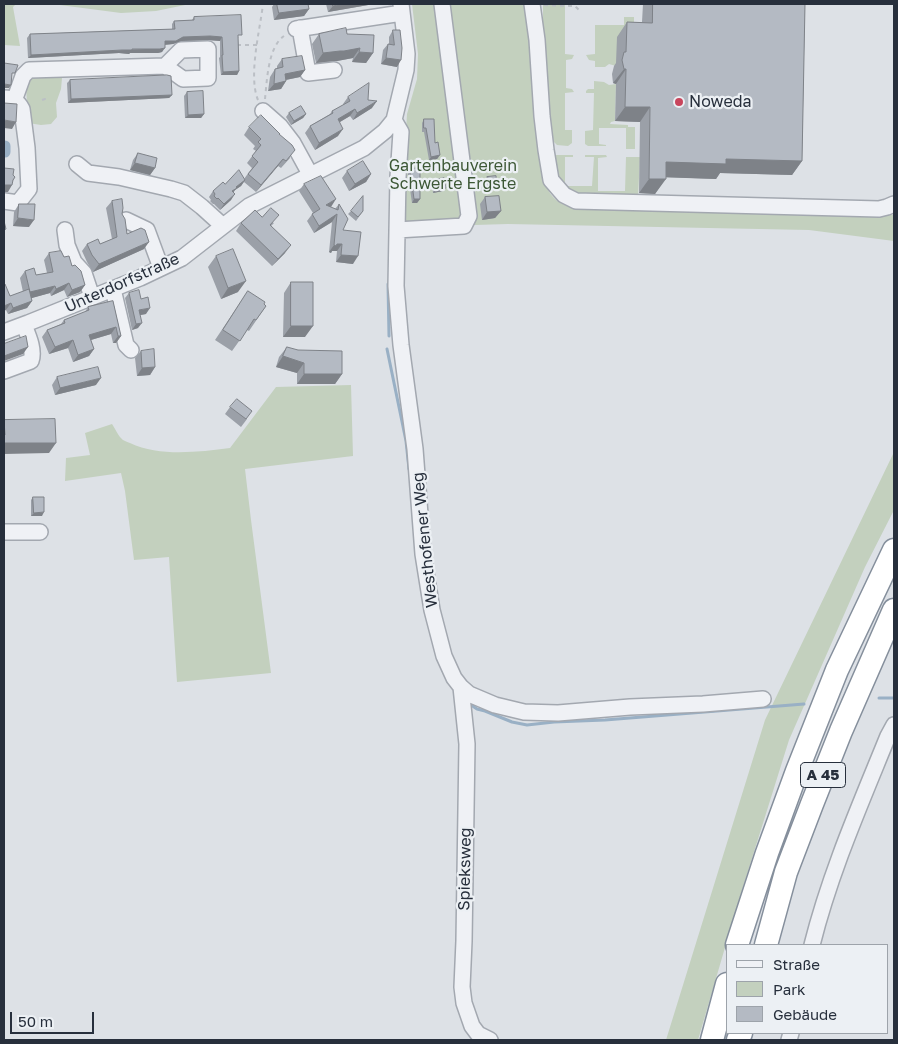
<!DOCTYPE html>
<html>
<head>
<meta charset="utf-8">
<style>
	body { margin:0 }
	#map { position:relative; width:898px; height:1044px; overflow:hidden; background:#dde1e6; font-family:"Golos Text",sans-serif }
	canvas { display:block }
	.frame { position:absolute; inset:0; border:5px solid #272f3c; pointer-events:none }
	.legend { position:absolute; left:726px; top:944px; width:162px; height:90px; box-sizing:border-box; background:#ecf0f4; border:1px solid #9da3aa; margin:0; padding:6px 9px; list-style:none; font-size:15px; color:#272f3c }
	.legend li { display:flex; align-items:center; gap:10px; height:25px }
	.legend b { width:25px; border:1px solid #9da3aa }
	.scale { position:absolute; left:10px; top:1012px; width:84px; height:22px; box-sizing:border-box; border:2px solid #272f3c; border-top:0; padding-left:6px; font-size:15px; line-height:18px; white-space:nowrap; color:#272f3c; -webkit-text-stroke:4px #ecf0f4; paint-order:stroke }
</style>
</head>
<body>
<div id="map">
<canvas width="898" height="1044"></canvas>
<div class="frame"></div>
<ul class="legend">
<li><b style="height:6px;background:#eff1f5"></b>Straße</li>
<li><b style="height:14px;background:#c3d0be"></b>Park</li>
<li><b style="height:14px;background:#b4bac3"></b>Gebäude</li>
</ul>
<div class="scale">50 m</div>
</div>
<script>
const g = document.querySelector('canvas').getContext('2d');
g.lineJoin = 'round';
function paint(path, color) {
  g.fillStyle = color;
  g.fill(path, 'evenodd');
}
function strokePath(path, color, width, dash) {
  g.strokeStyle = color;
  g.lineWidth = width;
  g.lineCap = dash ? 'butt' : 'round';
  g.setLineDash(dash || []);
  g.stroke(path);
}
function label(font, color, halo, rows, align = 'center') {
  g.font = font + ' "Golos Text",sans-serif';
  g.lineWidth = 4.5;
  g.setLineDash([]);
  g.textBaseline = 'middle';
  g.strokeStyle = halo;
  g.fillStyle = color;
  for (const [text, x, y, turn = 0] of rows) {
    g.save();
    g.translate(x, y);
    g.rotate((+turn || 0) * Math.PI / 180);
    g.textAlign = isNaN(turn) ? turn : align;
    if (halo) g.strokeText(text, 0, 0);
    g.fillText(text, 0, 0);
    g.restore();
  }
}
paint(new Path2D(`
	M4,4H16L13,7L20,46L4,45Z
	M52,4H190L156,11L121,13Z
	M412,4H526L545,182C551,201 563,207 583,209L894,215V241L809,230L508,224L408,227L403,223L405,149L407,114L417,79L418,54Z
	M543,4H565V54L574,55L572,59L566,60V88L572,89L574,92L565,93V130H572V143L568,146L557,145L553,141L551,126L548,114L543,39Z
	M624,17H634V37L616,66L609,64L605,67H595V61L589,60L586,55L595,54V25H624Z
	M33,75H56L62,78L61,89L56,103L57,117L51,124L41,125L28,123L26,86L28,80Z
	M594,81L604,82L609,85L616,84L615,121L611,122L610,124L628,125V127H635V149H626V128H599V144L606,145V146H588L585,144V131L593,130L594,93H586V91L588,89H594Z
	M556,155H573V157H565V186H592L594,157H585V155H606L607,157L598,158V191H625L626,157H640L638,197L576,196L559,183L554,158Z
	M351,385L353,456L245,469L251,520L271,673L177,682L169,557L134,560L125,491L121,473L65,481L66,458L90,455L85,433L112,424C115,428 118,436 123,440C125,441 127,442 130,443C160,457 198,452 230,448L276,387Z
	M894,452V510L865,567L789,740L738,903L698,1040H666L765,720Z`), '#c3d0be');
strokePath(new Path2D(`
	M388,284L389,336
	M387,349L406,441L409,469
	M879,698H894
	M468,703L477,709L485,711L512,722L527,725L554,722L605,720L804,704`), '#99b0c5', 3);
strokePath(new Path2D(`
	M4,152H5V146`), '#99b0c5', 11);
const minor = new Path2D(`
	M532,4L537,40L542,116L546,150L551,180L564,195L576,201L879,209L887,207L894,204
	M300,28L308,73L334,70
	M296,29L402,13
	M4,98C12,98 18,101 22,109L27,148L29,189L18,203L4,201
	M14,101L23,76L29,70L165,66L183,79L208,78V49L181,50L165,66
	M263,111L280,126L293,143L310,174
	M394,120L401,132L398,177L396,286L401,345L415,449L423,554L432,610L444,656L454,678L461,687L469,694L495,705L524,712L558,713L630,707L703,704L763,699
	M77,164L88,173L119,177L171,189L184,193L202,207L223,226
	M126,220L147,230L161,268
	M65,230L67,245L74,262L84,273L92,297
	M397,230L464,226L469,216L442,4
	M113,289L126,345L131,350
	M4,332L28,323L140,278L182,258L249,206L364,148L385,131L394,120L406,70L407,54L401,4
	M4,371L31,361C35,350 28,335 24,325
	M4,532H40
	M461,687L467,744L464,941L462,987L464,1003L472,1026L478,1034L490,1040
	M812,945C830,873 860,805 888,736L894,725
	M789,1040L791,1033`);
const highway = new Path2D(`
	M737,945L767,853L797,771L837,670L894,550
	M766,945L786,872L812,804L841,731L894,610
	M712,1040L727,984
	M738,1040L741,1033`);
strokePath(minor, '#a3a8b0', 18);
strokePath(highway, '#858f9c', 25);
strokePath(new Path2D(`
	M544,5L575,6L580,11
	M237,45H257
	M265,99C267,80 268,47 284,36
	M42,100L45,99V96
	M258,100C248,76 260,30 263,4`), '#bbbfc5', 2, [4, 4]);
strokePath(minor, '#eff1f5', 15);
strokePath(highway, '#fff', 22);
paint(new Path2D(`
	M274,4H308L309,9L304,16L274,20L272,7Z
	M326,4H374L328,12Z
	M643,4H805L802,161L792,175L720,173L716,179L666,177L655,194L639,193L640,122L615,121L616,84L613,83L612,74L614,66L616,63L617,37L627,22H642Z
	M194,17L239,38H238L239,71L237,75H221L219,58L220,57V41L208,40L181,41L173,44L165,45L162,52L158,53H130L129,54L119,53L28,58L27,38L30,34L172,29V24L174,21L192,20Z
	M393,30L397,67L381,64L383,50L388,44H389V37Z
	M319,34H347L373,53L366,63L352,62L353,58L337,61H333L316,63L312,44Z
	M282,59L305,70L300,77L286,80V81L281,89L268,91L270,77L275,69H277V66Z
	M70,80L172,95L169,98L68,103L67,83Z
	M187,92L204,114L201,118H185L184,96Z
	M348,97L368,100L372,108L353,120L350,116L340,122L338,136L315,150L305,133L310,126L330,114L332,111L344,105L343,104Z
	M289,113L306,114L303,118L291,125L286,117Z
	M424,119L440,155L437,159L429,160L424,132H422V123Z
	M249,127L279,134L290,158L281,168L278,166L256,192L244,182L241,186L235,190L233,193L231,200L220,210L214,204H213L210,201L211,200L209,197L213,191L225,184L244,179L252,168L247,163L256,151L253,149L255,146L244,135Z
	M138,153L155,168L150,175L130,170L133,160Z
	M410,169L420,199L417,203H412L408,175V173Z
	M347,171L371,174L366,182L349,191L342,178Z
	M487,177L494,189L486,190L485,181Z
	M435,180L443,191L433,193L432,183Z
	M304,184L330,207L335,209L339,204L343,230L353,264L336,262L337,251H332L331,253L329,252L332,222L314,233L307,221L313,213L299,191Z
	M485,197L501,211L495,218L482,220L480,204Z
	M112,201L122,214L127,234L144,249L93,272L87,262L82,251L87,244H100L112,239L106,208Z
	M19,204L29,227L13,226L14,212Z
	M351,211H363L356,221L348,214Z
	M262,217L274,223L271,226L285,253L272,266L236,231L241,223Z
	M49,253L64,257L72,266L85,285L80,292L67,297L64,290L51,296L50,293L31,298L32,301L27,308L8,314L6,310L10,296L23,292L20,278L25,271L36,275L47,273L44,260Z
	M216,256L238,292L221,299L208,267Z
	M291,282L305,337H283L284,293Z
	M248,291L266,306L249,331L247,330L232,351L215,340Z
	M129,293L146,314L140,315L138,328L132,330L125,298Z
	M113,301L121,336L116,343H113L111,334L91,340L94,349L89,356L73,362L68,348L49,354L42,337L47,330L61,324L64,320L85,312L88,307Z
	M287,347L342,374L335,384H297V373L276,367L279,357Z
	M141,351L155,367L150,375L137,376L135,358Z
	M57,377L96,385L55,395L52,385Z
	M230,407L247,419L241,427L225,414Z
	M33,497L42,516H31V500Z`), '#9ba0a8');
paint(new Path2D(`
	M342,4H374L328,12L333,6Z
	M309,9L304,16L274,20L279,13Z
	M210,36L222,37L220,41L208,40L181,41L173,44L162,45L165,41L183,37Z
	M165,48L162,52L158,53H130L129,54L119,53L28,58L31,55Z
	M360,48L353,58L337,61H333L316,63L323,53Z
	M359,52L373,53L366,63L352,62Z
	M386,58L401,60L397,67L381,64Z
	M624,69H626L616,84L613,83Z
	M305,70L300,77L280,81L285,74Z
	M239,71L237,75H221L223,72Z
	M286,81L281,89L268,91L274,84Z
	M4,84L11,85L9,88H4Z
	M172,95L169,98L68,103L71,99Z
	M377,101L372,108L353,120L357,113Z
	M625,107H650L640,122L615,121Z
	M355,109L350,116L333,126L338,119Z
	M204,114L201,118H185L188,115Z
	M306,114L303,118L291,125L294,121Z
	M4,120L16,122L12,129L4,128Z
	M343,129L338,136L315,150L319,143Z
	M440,155L437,159L429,160L431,157Z
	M283,159L278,166L256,192L261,185Z
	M726,159L802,161L792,175L720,173L716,179L656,177L666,162Z
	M135,163L155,168L150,175L130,170Z
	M371,174L366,182L349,191L355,184Z
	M15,177L11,184L12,185L8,192H4V185Z
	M649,179H666L655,194L639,193Z
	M245,180L241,186L235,190L232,194L228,197L236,187Z
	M497,185L494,189L486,190L489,186Z
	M446,188L443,191L433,193L436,189Z
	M235,194L231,200L220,210L224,204Z
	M336,199L331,207L321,212L326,205Z
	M414,199H420L417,203H412Z
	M501,211L495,218L482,220L487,212Z
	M337,214L332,222L314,233L319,226Z
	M18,218L34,220L29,227L13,226Z
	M149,242L144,249L93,272L99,264Z
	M337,244H342L337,251H332L331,253L329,252L334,245Z
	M291,245L285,253L272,266L278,259Z
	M341,255L358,256L353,264L336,262Z
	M246,281L238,292L221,299L228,288Z
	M69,283L64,290L51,296L56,289Z
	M85,285L80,292L67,297L72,290Z
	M55,286L50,293L25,300L30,292Z
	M32,301L27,308L8,314L13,308Z
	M11,303L6,310L4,311V306Z
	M150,308L146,314L135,316L139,310Z
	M142,323L138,328L132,330L136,324Z
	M291,326H313L305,337H283Z
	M116,327L111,334L84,342L89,335Z
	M118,336H121L116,343H113Z
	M73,340L68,348L49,354L55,347Z
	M28,347L23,354L4,361V356L6,355Z
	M94,349L89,356L73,362L78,355Z
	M283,356L304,363L297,373L276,367Z
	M155,367L150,375L137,376L142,368Z
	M304,374H342L335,384H297Z
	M101,378L96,385L55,395L60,388Z
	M4,443H56L49,453L4,454Z
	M44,512L42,516H31L34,513Z`), '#7e8288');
const building = new Path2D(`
	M277,4H308L309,9L279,13Z
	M333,4H342L333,6Z
	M653,4H805L802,161L726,159V164L666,162V179H649L650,107H625L626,69H624L622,60L624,52H626L627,22L652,23Z
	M241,15L242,35H238L239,71L223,72L222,55H223L222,37L210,36L183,37L176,41H165V48L160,49H132V50H122L31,55L30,34L175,29L174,21L194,20V17Z
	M346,28L347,34L374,35L373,53L359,52L360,48L344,51H340L323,53L319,34Z
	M393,30H400L402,48L401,60L386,58L388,44L394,45Z
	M302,56L305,70L285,74L286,81L274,84L275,69L283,67L282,59Z
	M4,63L18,65L15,73H12L11,85L4,84Z
	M167,75L171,76L172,95L71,99L70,80Z
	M369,83L368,100L377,101L357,113L355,109L338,119L343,129L319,143L310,126L333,113L332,111L350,101L348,97Z
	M203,91L204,114L188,115L187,92Z
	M4,103L17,104L16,122L4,120Z
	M301,106L306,114L294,121L289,113Z
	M261,115L280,134H279L292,145L295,150L286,161L283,159L261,185L248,174L258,162L252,156L261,145L258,142L261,139L249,127Z
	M424,119H434L435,143L438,142L440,155L431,157L426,128H424Z
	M138,153L157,158L155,168L135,163Z
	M363,161L371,174L355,184L347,171Z
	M4,168L14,169L13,175L15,177L13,180L12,185H4Z
	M420,168V199H414L410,169Z
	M239,170L245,180L236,187L237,188L232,191L235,194L224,204L218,198L217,199L214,196L215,194L213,191L223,182L225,184Z
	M321,176L336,199L326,205L338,210L339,204L348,219L343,230L361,232L358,256L341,255L342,244H337L336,246L334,245L337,214L319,226L312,214L320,209L304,184Z
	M496,176L497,185L489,186L487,177Z
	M444,178L446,188L436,189L435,180Z
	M363,196V211L358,217L351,211Z
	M499,196L501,211L487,212L485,197Z
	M122,199L123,208L122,214L125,219L127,234L141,228L145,230L149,242L99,264L92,255L87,244L98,239L100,244L117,237L112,201Z
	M19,204H35L34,220L18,218Z
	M271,208L279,215L270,225L291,245L278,259L241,223L255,210L262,217Z
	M4,221L6,229L4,230Z
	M233,249L246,281L228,288L216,256Z
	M61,251L64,257L69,256L72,266L75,265L81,271L85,285L72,290L69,283L56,289L55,286L30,292L25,271L34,268L36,275L53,272L49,253Z
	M291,282H313V326H291Z
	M4,284H5L10,296L29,289L32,301L13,308L11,303L4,306Z
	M139,290L141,299L148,297L150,308L139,310L142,323L136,324L129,293Z
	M248,291L265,302L264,304L266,306L256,320L254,319L240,341L223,330Z
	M113,301L121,336H118L116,327L89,335L94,349L78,355L73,340L55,347L47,330L65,323L64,320L89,310L88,307Z
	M26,336L28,347L4,356V344Z
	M287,347L298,350L342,351V374H304V363L283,356Z
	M154,349L155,367L142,368L141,351Z
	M98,367L101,378L60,388L57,377Z
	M237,399L252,411L246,419L230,407Z
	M55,419L56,443H4V435H5L4,420Z
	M33,497H44V512L34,513Z`);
paint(building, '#b4bac3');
strokePath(building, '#7e8288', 1);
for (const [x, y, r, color] of [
	[679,102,5,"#c8455c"]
]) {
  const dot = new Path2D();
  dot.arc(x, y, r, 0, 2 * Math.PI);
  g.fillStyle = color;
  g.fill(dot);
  strokePath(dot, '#ecf0f4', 2);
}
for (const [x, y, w] of [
	[823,775,45]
]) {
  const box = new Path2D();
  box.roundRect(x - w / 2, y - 12.5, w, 25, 4);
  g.fillStyle = '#ecf0f4';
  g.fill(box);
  strokePath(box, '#272f3c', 1);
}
label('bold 15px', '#272f3c', null, [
	["A 45",823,775]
]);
label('16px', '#272f3c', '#ecf0f4', [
	["Noweda",689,102]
], 'left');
label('16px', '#3c5735', '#ecf0f4', [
	["Gartenbauverein",453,166],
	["Schwerte Ergste",453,184]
]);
label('16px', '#272f3c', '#ecf0f4', [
	["Unterdorfstraße",122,283,-24],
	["Westhofener Weg",425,540,-96],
	["Spieksweg",465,869,-89]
]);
</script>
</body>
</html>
